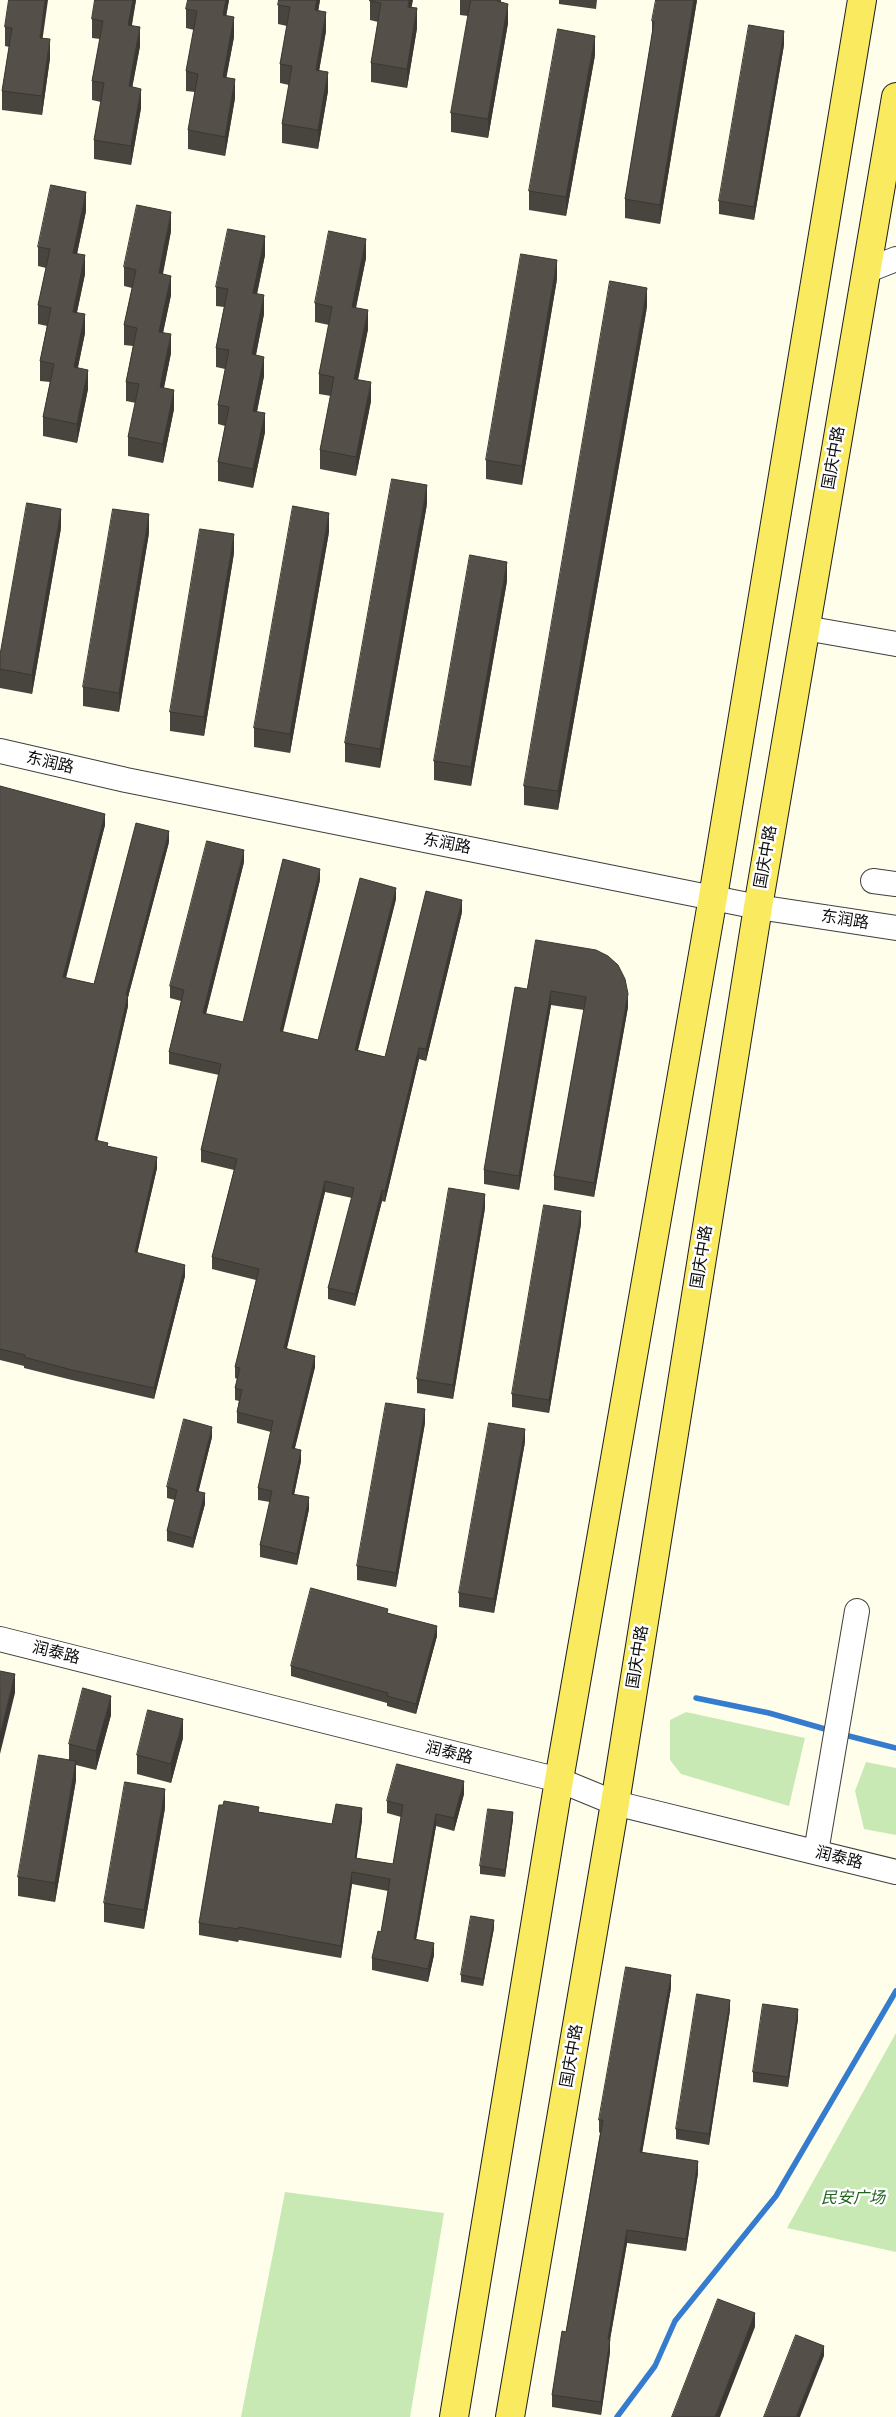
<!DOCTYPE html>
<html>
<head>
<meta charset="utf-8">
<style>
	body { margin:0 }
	canvas { display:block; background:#fffeea }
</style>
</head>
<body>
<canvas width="896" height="2417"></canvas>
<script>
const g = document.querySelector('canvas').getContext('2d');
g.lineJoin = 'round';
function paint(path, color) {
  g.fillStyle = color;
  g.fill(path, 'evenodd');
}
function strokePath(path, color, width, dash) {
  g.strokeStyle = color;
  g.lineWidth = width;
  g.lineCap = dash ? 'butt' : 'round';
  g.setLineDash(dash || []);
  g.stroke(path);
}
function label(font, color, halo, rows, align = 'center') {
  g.font = font + ' "Zilla Slab","Noto Sans SC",serif';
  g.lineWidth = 5;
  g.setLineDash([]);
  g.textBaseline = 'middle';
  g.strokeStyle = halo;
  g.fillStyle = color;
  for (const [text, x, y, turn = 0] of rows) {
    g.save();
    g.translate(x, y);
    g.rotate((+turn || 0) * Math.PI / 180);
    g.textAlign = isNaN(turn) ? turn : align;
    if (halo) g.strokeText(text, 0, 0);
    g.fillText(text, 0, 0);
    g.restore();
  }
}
paint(new Path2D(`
	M686,1712L805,1738L789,1806L681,1774L670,1760V1720Z
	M866,1762L896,1768V1835L864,1829L855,1791Z
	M896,2033V2252L787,2228Z
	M285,2192L444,2213L410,2417H241Z`), '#c8e9b4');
strokePath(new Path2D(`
	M696,1698L769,1713L832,1731
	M841,1734L896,1748
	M617,2417L655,2366L675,2321L776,2196L896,1991`), '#357ccf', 5.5);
const minor = new Path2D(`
	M866,271L896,259
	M805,628L896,644
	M0,751L126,780L758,907L896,928
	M873,881L896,884
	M0,1639L559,1780L615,1803L896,1872
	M816,1852L857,1611`);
const major = new Path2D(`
	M454,2417L559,1780L713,897L862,0
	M510,2417L615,1803L758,907L896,97`);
strokePath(minor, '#3f3f3f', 26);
strokePath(major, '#1d1d1d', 30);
strokePath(minor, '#fff', 24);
strokePath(major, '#faea5f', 28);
paint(new Path2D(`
	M9,0L42,38L50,58L42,115L2,110V91L9,47L5,46V27Z
	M95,0H136L132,25L140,46L132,87L141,108L131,165L94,159V140L101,102L92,100V81L100,39L92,38V19Z
	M188,0H229L226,16L234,37L226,77L235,98L225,156L188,149V130L195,92L186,91V71L194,30L186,28V9Z
	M279,0H320L318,11L326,31L319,70L328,91L318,149L282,143V124L289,85L280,83V64L287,26L278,24V5Z
	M370,0L411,7L417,28L407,88L371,82V63L378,22L370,20Z
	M460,0H501V2L508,23L488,138L451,132V113L468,16L460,15Z
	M559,0H597L596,9L559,4Z
	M697,0L660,224L625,218V199L652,35V21Z
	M784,45L754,220L719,214V201Z
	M595,55L566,216L529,210V191Z
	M86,211L77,254L85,274L77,312L85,333L78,367L88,389L77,443L43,436V417L50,382L40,381V361L47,326L38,324V305L46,268L38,266V247Z
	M171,231L163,274L171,295L163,333L171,353L164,388L174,409L163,463L128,456V437L136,403L126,401V382L133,346L124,345V325L132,288L124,286V267Z
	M265,255L257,294L264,314L256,355L264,376L257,412L265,432L253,488L218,481V462L225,426L218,424V405L225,369L216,367V348L224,307L216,306V287Z
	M366,258L356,308L368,329L358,380L371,401L356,476L320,469V450L331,396L319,394V374L329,325L315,322V303Z
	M557,279L522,485L486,479V460Z
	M647,307L558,810L524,805V786Z
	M427,504L380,768L345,762V743Z
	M61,528L32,694L0,688V655Z
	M329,532L290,753L254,747V728Z
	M149,533L119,712L83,706V687Z
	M234,553L204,736L170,731V712Z
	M507,581L471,786L434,780V761Z
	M0,786L105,825L66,978L94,984L169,842L128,997V1006L97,1140L108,1146L157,1168L137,1253L185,1276L154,1399L72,1380L24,1368V1366L0,1360Z
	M244,862L206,1014L243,1022L320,880L283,1032L318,1040L396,899L358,1050L385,1057L462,912L426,1061L419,1059L385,1202L382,1201L355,1306L328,1299V1288L352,1198L325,1192L287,1348L315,1367L295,1448L301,1461L294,1494L309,1509L297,1565L260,1557V1545L270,1502L258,1500V1488L271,1432L237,1423V1412L239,1401L235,1400V1388L237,1379L235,1378V1367L256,1280L212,1269V1257L234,1170L201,1162V1150L219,1075L169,1064V1052L181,1001L170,998V986Z
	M625,979L628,1007L594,1197L554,1190V1176L584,1010L551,1005L519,1190L484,1184V1170L527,989Z
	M485,1208L453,1399L417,1393V1379Z
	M581,1224L549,1413L512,1407V1394Z
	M425,1423L396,1587L357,1580V1566Z
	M212,1437L198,1492L205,1504L193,1548L167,1541V1531L175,1500L167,1498V1487Z
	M525,1442L494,1613L459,1607V1593Z
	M388,1613L437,1636L416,1714L387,1706V1703L291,1676V1666Z
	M111,1715L96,1770L76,1765V1780L55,1902L18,1896V1877L69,1760V1744Z
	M183,1738L171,1783L137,1774V1755Z
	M464,1794L454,1831L436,1826L416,1939L434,1955L428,1982L372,1970V1958L381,1932L388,1891L352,1884L341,1958L239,1940L238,1942L199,1935V1923L259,1812L332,1824L362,1820L356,1858L393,1864L401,1817L387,1813V1801Z
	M165,1808L144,1929L104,1922V1903Z
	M513,1819L505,1877L480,1874V1866Z
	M494,1928L483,1986L461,1982V1975Z
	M671,1988L642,2152L698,2173L686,2251L627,2243L610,2339V2352L601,2415L552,2407V2395L566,2332L600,2133L599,2132V2120Z
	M730,2010L709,2145L676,2139V2129Z
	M798,2019L788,2087L753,2082V2072Z`), '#48443e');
paint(new Path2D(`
	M45,0H48L40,57V38Z
	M133,0H136L128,44V25Z
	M226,0H229L223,34V15Z
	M317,0H320L315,30V10Z
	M409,0H413L408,26V7Z
	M694,0H697L660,224V205Z
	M508,4V23L488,138V119Z
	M417,8V28L407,88V69Z
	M326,12V31L316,89V70Z
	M234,17V37L223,96V77Z
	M140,27V46L129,105V86Z
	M784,31V45L754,220V207Z
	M595,36V55L566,216V197Z
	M50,39V58L42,115V96Z
	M328,72V91L318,149V130Z
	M235,79V98L225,156V137Z
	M141,89V108L131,165V146Z
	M86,192V211L73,272V253Z
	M171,212V231L159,292V273Z
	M265,236V255L253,312V293Z
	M366,239V258L352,326V307Z
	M85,255V274L73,331V312Z
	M557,260V279L522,485V466Z
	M171,276V295L159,351V332Z
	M647,288V307L558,810V791Z
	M264,295V314L252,374V354Z
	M368,310V329L354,398V379Z
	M85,314V333L74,386V367Z
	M171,334V353L160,406V387Z
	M264,357V376L253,430V411Z
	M88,370V389L77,443V424Z
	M371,382V401L356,476V457Z
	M174,390V409L163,463V444Z
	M265,413V432L253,488V469Z
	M427,485V504L380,768V749Z
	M61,509V528L32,694V675Z
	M329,513V532L290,753V734Z
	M149,514V533L119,712V693Z
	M234,534V553L204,736V717Z
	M507,562V581L471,786V767Z
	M105,814V825L63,988V977Z
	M169,831V842L128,997V1006L95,1151V1140L126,995Z
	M244,850V862L203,1025V1013Z
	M320,869V880L280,1042V1031Z
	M396,888V899L355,1061V1050Z
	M462,900V912L426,1061V1049Z
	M551,991V1005L519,1190V1176Z
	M628,994V1007L594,1197V1183Z
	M419,1048V1059L385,1202V1191Z
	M157,1157V1168L135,1263V1252Z
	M325,1181V1192L284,1359V1348Z
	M382,1190V1201L355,1306V1294Z
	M485,1194V1208L453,1399V1385Z
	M581,1211V1224L549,1413V1400Z
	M185,1265V1276L154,1399V1388Z
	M315,1356V1367L292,1459V1448Z
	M425,1409V1423L396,1587V1573Z
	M212,1427V1437L196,1502V1491Z
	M525,1429V1442L494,1613V1599Z
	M301,1450V1461L292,1505V1494Z
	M205,1493V1504L193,1548V1538Z
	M309,1497V1509L297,1565V1554Z
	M437,1626V1636L416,1714V1704Z
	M15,1674V1693L0,1754V1735Z
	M111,1696V1715L96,1770V1751Z
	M183,1719V1738L171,1783V1764Z
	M76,1761V1780L55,1902V1883Z
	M464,1781V1794L454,1831V1818Z
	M165,1789V1808L144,1929V1910Z
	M362,1808V1820L355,1870V1858Z
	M513,1812V1819L505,1877V1870Z
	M436,1814V1826L414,1951V1939Z
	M352,1872V1884L341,1958V1946Z
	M494,1920V1928L483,1986V1979Z
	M434,1943V1955L428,1982V1969Z
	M671,1975V1988L640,2165V2152Z
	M730,2000V2010L709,2145V2134Z
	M798,2009V2019L788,2087V2077Z
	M698,2161V2173L686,2251V2239Z
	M627,2230V2243L608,2351V2339Z
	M755,2313V2327L720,2417H715Z
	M610,2339V2352L601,2415V2402Z
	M824,2346V2356L800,2417H796Z`), '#3b3732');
const building = new Path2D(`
	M9,0H45L40,38L50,39L42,96L2,91L12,28L5,27Z
	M95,0H133L128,25L140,27L129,86L141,89L131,146L94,140L104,83L92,81L103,21L92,19Z
	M188,0H226L223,15L234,17L223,77L235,79L225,137L188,130L198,74L186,71L197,11L186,9Z
	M279,0H317L315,10L326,12L316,70L328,72L318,130L282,124L292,66L280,64L290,7L278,5Z
	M370,0H409L408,7L417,8L407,69L371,63L381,3L370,1Z
	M471,0H497V1L508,4L488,119L451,113Z
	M656,0H694L660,205L625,199L654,22L652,21Z
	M749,25L784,31L754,207L719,201Z
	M558,29L595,36L566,197L529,191Z
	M51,185L86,192L73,253L85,255L73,312L85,314L74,367L88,370L77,424L43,417L54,364L40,361L51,308L38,305L50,249L38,247Z
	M137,205L171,212L159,273L171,276L159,332L171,334L160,387L174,390L163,444L128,437L139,384L126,382L137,328L124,325L136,270L124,267Z
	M228,229L265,236L253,293L264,295L252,354L264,357L253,411L265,413L253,469L218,462L229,407L218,405L229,350L216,348L228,289L216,287Z
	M329,231L366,239L352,307L368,310L354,379L371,382L356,457L320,450L334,377L319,374L332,307L315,303Z
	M521,254L557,260L522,466L486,460Z
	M610,281L647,288L558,791L524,786Z
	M392,479L427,485L380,749L345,743Z
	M27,503L61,509L32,675L0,669V655Z
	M293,506L329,513L290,734L254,728Z
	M113,509L149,514L119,693L83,687Z
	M200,529L234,534L204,717L170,712Z
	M470,555L507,562L471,767L434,761Z
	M0,786L105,814L63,977L94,984L136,823L169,831L126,995H128L95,1140L108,1143L107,1146L157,1157L135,1252L185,1265L154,1388L72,1370L24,1357L25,1355L0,1349Z
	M207,841L244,850L203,1013L243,1022L283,859L320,869L280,1031L318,1040L360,878L396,888L355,1050L385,1057L426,891L462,900L426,1049L419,1048L385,1191L382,1190L355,1294L328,1288L354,1188L325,1181L284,1348L315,1356L292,1448L301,1450L292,1494L309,1497L297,1554L260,1545L272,1491L258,1488L273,1421L237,1412L242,1390L235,1388L240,1368L235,1367L259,1269L212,1257L237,1159L201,1150L221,1064L169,1052L184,990L170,986Z
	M536,940L596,950L608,956L618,965L625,979L628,994L594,1183L554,1176L586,997L551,991L519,1176L484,1170L515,987L527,989Z
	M449,1188L485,1194L453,1385L417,1379Z
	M544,1205L581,1211L549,1400L512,1394Z
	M386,1403L425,1409L396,1573L357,1566Z
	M184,1419L212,1427L196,1491L205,1493L193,1538L167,1531L177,1490L167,1487Z
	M489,1423L525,1429L494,1599L459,1593Z
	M311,1588L388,1609L387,1613L437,1626L416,1704L387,1696L388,1693L291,1666Z
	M0,1671L15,1674L0,1735Z
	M83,1688L111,1696L96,1751L69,1744Z
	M148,1710L183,1719L171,1764L137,1755Z
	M39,1755L76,1761L55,1883L18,1877Z
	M397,1764L464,1781L454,1818L436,1814L414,1939L434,1943L428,1969L372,1958L378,1931L381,1932L390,1879L352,1872L341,1946L239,1927L238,1929L199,1923L219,1805H223L224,1801L259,1807L258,1812L332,1824L336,1804L362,1808L355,1858L393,1864L403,1805L387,1801Z
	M125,1782L165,1789L144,1910L104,1903Z
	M488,1809L513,1812L505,1870L480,1866Z
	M471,1916L494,1920L483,1979L461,1975Z
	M626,1967L671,1975L640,2152L698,2161L686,2239L627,2230L608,2339H610L601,2402L552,2395L562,2331L566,2332L603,2120H599Z
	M697,1994L730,2000L709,2134L676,2129Z
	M763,2004L798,2009L788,2077L753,2072Z
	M718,2299L755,2313L715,2417H672Z
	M796,2335L824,2346L796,2417H764Z`);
paint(building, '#544f48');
strokePath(building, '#3b3732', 1);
label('16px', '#0c0c0c', '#fff', [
	["国庆中路",834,458,-80],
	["东润路",50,763,13],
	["东润路",447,844,11],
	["国庆中路",766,857,-80],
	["东润路",845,920,9],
	["国庆中路",702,1257,-81],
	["润泰路",56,1653,14],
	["国庆中路",638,1657,-81],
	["润泰路",449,1753,14],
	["润泰路",839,1858,14],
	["国庆中路",572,2056,-80]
]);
label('italic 16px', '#21641c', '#fff', [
	["民安广场",853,2198]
]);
</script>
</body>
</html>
